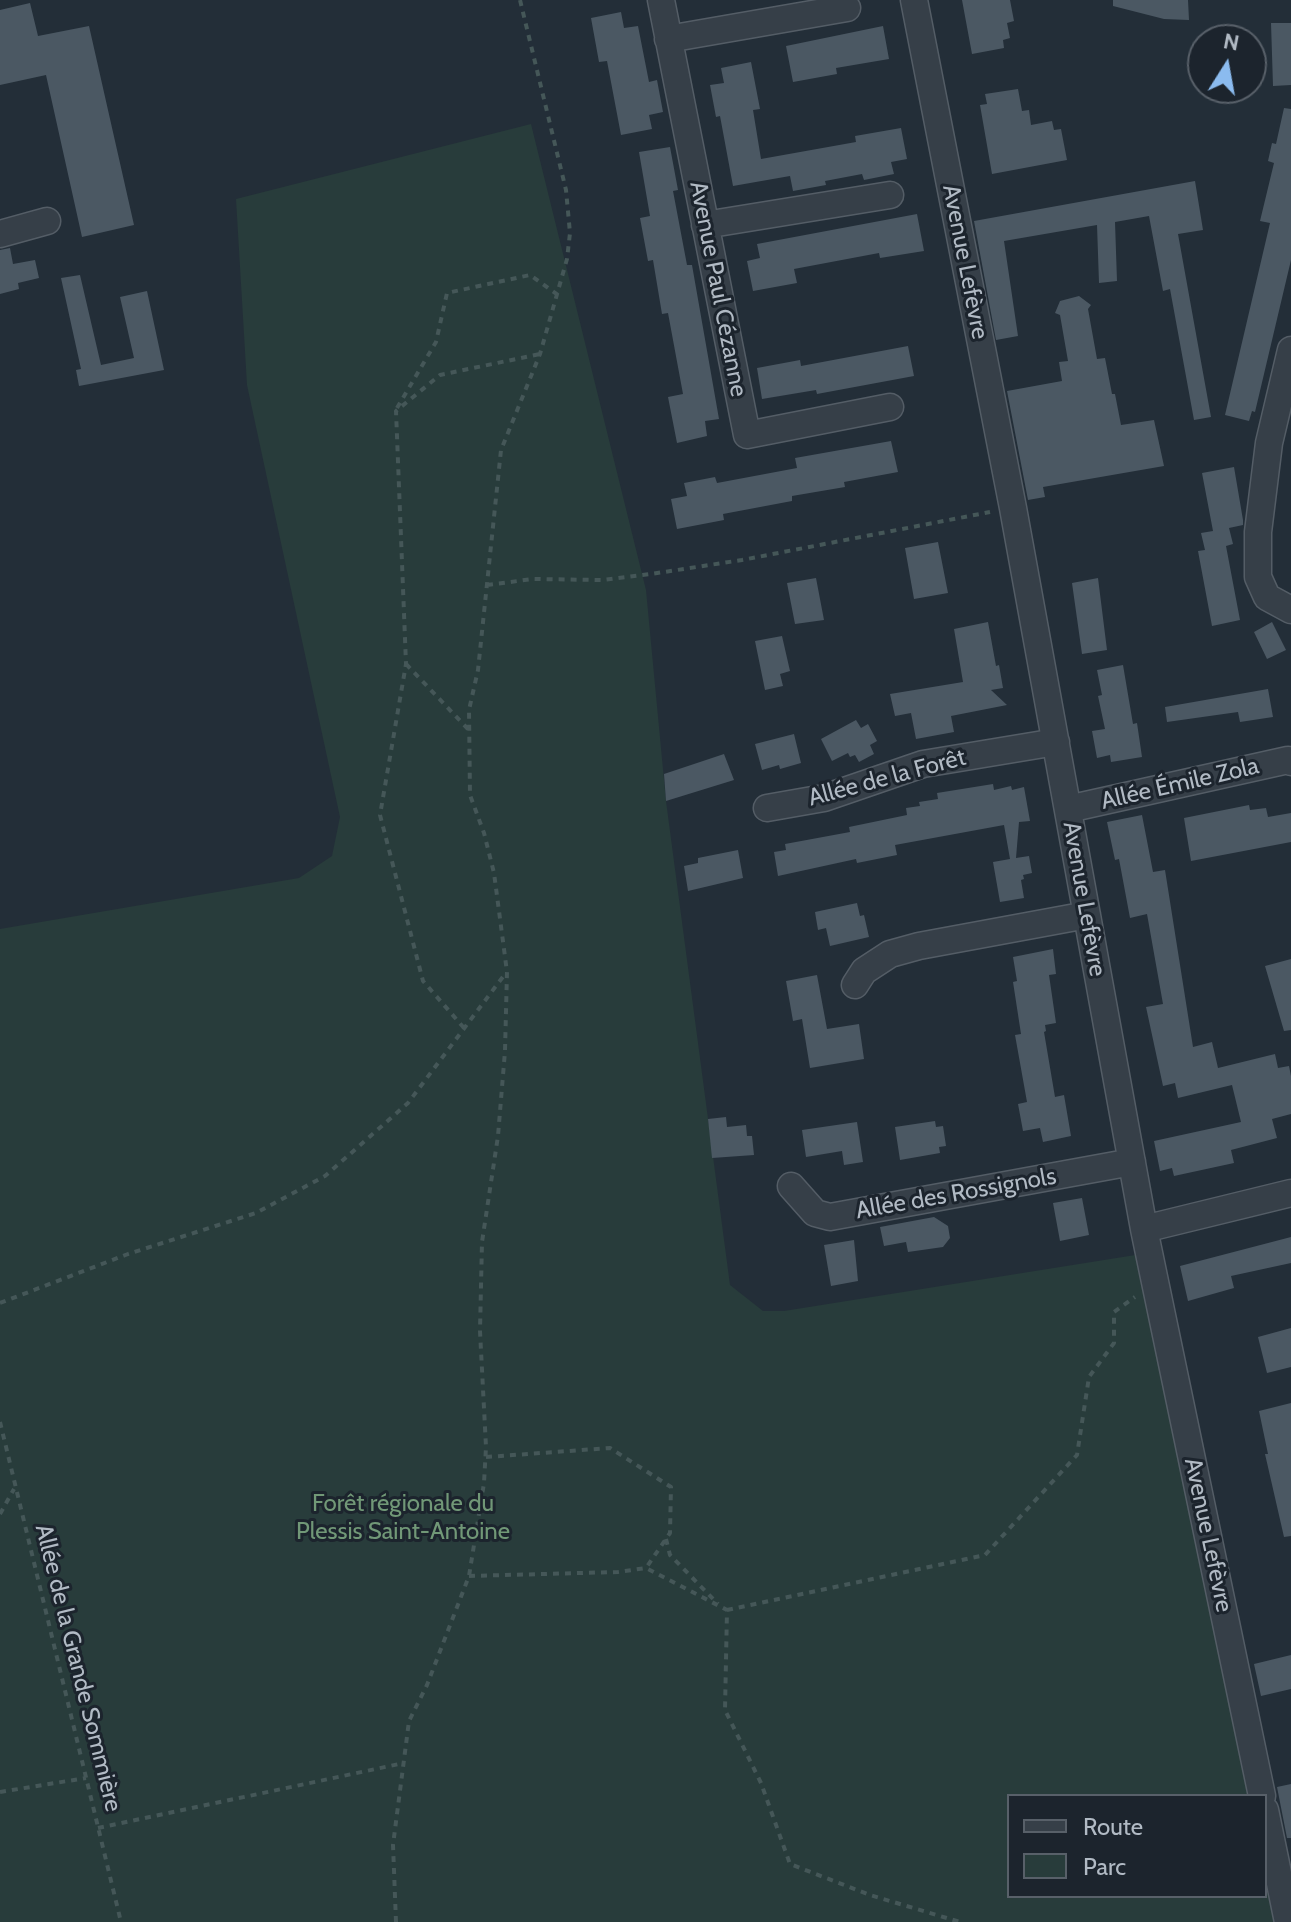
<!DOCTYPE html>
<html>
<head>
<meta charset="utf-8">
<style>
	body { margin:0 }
	#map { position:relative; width:1291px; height:1922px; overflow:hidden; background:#232e38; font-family:Cabin,sans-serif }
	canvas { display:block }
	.legend { position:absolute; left:1007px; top:1794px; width:260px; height:104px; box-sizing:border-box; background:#1c242d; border:2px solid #586069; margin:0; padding:10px 14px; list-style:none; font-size:24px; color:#b1bac4 }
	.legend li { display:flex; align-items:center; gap:16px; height:40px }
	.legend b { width:40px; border:2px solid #586069 }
	.north { position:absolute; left:1187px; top:24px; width:80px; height:80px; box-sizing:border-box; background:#1c242d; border:2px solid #586069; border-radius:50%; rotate:11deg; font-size:22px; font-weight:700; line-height:32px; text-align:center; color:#b1bac4 }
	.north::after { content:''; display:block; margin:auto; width:28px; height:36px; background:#8bbbef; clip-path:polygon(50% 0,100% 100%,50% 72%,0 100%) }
</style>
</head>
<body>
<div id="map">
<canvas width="1291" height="1922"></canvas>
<ul class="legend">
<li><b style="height:10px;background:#363f48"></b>Route</li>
<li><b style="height:22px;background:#283c3b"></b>Parc</li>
</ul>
<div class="north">N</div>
</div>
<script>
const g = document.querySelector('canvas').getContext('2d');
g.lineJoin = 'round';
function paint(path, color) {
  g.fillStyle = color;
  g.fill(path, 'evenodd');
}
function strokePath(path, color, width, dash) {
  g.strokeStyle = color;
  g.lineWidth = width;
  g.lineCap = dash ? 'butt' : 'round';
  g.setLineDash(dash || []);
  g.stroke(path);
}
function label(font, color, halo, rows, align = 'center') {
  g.font = font + ' Cabin,sans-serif';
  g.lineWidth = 6;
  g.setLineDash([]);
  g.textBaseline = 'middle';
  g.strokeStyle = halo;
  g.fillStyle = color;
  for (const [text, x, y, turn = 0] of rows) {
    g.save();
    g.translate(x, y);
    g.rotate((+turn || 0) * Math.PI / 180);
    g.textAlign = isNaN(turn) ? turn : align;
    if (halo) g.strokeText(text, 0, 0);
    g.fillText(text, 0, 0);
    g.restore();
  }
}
paint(new Path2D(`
	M531,124L646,590L666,801L730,1285L763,1311H784L1148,1253L1252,1796H1009V1896H1265V1864L1276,1922H0V929L299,878L332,856L340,817L247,385L236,199Z`), '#283c3b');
paint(new Path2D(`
	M962,0H1010L1014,21L1007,23L1010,38L1003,40L1004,48L972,54Z
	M1113,0H1188L1189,20L1164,19L1113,6Z
	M30,3L38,36L89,26L134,225L82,237L46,75L0,85V10Z
	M621,12L624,28L638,26L649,82L657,80L663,112L649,115L652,129L621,135L607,61L599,62L591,18Z
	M1271,23H1291V85L1273,86Z
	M883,26L889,59L836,68L837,74L793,82L786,46Z
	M751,62L760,109L753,110L761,159L856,142L855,136L901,128L907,159L891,162L894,174L864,180L862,174L825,181L826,185L793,191L790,176L733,186L720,116L716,117L710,85L724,83L721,68Z
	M1018,89L1022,111L1029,110L1031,125L1052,121L1054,130L1061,129L1067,160L992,174L980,105L987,104L985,94Z
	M1284,108L1291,109V260L1255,412L1252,411L1249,421L1225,415L1270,223L1260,221L1274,163L1268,161L1272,143L1276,144Z
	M670,147L678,190L673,191L687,265H692L719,419L705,421L707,436L677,443L668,397L683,394L668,313L662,314L653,260L648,261L640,218L650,216L639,152Z
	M1195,181L1203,230L1178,234L1211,417L1194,420L1170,289L1163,291L1149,216L1115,222L1117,281L1099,283L1097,225L1004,241L1018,336L996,340L974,221Z
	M917,214L924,251L880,258L879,253L794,269L797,283L753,291L747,261L760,258L757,244Z
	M10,248L13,264L35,260L39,278L18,283L19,289L0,294V250Z
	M80,275L101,365L134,358L120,297L147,291L164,370L79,386L76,370L81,369L61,278Z
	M1079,296L1091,305L1088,309L1097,359L1105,358L1112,394H1115L1121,425L1154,420L1164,466L1043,487L1045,497L1028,500L1007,391L1062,381L1059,362L1068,361L1060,315L1055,313L1060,301Z
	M908,346L914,376L817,394L816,390L762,399L757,368L800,360L801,366Z
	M891,441L898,472L844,482L845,487L792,496V501L723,514L724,520L677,529L671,499L687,496L684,483L715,477L717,483L797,468L795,458Z
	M1234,467L1243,520V525L1229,528L1233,544L1226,546L1240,620L1212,626L1198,551L1205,550L1201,533L1213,531L1202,473Z
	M938,542L948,593L914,599L905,548Z
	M816,578L824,620L795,624L787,583Z
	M1098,578L1107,650L1082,654L1072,583Z
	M988,622L996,666L999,665L1003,688L991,690L1007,705L951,716L954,732L916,739L911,713L895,716L890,694L963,682L954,629Z
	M1272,622L1286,650L1267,659L1254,632Z
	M782,636L790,671L780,674L783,686L765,690L755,641Z
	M1123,665L1133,724L1137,723L1142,757L1111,762L1110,755L1097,758L1092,731L1105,729L1098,696L1102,695L1097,670Z
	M1268,689L1273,717L1240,722L1238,712L1167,722L1165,707Z
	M856,720L861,728L868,724L877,741L870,745L874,754L859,762L855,755L850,757L848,753L832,761L821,739Z
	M794,734L801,763L780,769L779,765L762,770L755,744Z
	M724,754L734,780L666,801L664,774Z
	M993,784L994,790L1011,786L1012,790L1024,787L1030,821L1019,822L1016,858L1029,856L1032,873L1023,875L1024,879L1021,880L1024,898L1000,902L993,862L1010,859L1004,825L895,845L897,855L857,863L856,859L778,876L774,852L786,850L785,844L850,832L849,827L907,815L906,808L920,806L919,802L938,799L937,793Z
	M1249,805L1250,810L1266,808L1268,817L1291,813V842L1191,861L1184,818Z
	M1142,815L1153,872L1165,870L1193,1047L1212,1042L1218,1068L1275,1054L1278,1068L1289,1066L1291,1076V1114L1272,1119L1277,1138L1231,1150L1234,1163L1174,1176L1172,1168L1160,1171L1154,1141L1241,1122L1232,1085L1178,1098L1175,1083L1163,1086L1146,1007L1163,1004L1147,914L1130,918L1119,859L1115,860L1107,822Z
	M738,850L743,878L688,891L684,866L698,863V858Z
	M857,903L860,916L864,915L869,937L830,946L826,928L818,930L815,912Z
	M1053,949L1056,974L1049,975L1056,1023L1045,1025L1046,1031L1044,1032L1055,1097L1064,1095L1071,1136L1043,1142L1040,1128L1023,1131L1018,1104L1027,1102L1015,1035L1021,1034L1013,982L1017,981L1013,957Z
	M1291,959V1030L1284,1031L1265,966Z
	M817,975L827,1029L859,1024L864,1059L810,1068L802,1019L793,1021L786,981Z
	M726,1117L727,1127L746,1125L747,1136H752L754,1155L712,1158L708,1119Z
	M935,1121L936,1127L943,1126L946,1146L939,1147L940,1153L900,1160L895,1127Z
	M857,1122L863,1162L844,1165L842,1151L806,1157L802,1130Z
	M1082,1198L1089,1235L1060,1241L1053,1203Z
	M934,1217L948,1226L950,1238L943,1247L908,1252L906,1242L884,1246L880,1227Z
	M1291,1237V1263L1231,1276L1234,1288L1188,1301L1180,1266Z
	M854,1240L858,1281L831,1286L824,1245Z
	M1291,1328V1367L1267,1373L1258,1337Z
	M1291,1403V1536L1284,1537L1265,1454H1268L1259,1411Z
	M1291,1655V1689L1261,1696L1254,1664Z
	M1291,1784V1838H1287L1277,1787Z`), '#4b5863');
const minor = new Path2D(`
	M661,0L747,435L890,407
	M914,0L1013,508L1144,1229L1262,1796
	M668,39L847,8
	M705,225L890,195
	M0,234L47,221
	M1291,350L1269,443L1258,532V577L1267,597L1291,610
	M767,808L824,798L923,764L1056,742
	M1068,809L1288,760L1291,762
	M855,985L864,971L890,954L919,946L1087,915
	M791,1186L815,1213L830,1217L1132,1162
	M1144,1229L1291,1193
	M1265,1810L1288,1922`);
strokePath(minor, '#545d66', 29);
strokePath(new Path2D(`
	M397,408L436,342L447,293L530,275L558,295
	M487,585L533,579L602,580L651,574L742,560L990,512
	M406,664L468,729
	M464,1028L423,981L380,815L406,664L396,411L440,375L540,354
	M0,1303L128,1254L256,1213L325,1176L408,1103L505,974
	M0,1422L121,1922
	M486,1457L610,1448L671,1487L670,1533L646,1568
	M0,1514L14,1489
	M666,1539L670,1555L718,1604
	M469,1576L618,1572L646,1568L727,1610L725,1710L761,1783L790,1864L870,1895L960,1922
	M727,1610L985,1555L1077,1455L1089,1377L1114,1343V1312L1135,1297
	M0,1792L86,1778
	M98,1828L404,1763
	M396,1922L393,1845L409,1721L427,1685L469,1576L484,1483L486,1447L480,1331L482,1242L498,1136L505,1051L507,972L494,873L484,833L470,795L469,710L478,670L501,450L540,354L567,259L570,233L566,190L520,0`), '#455758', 4, [6, 6]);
strokePath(minor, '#363f48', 26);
label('24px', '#b1bac4', '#1c242d', [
	["Avenue Lefèvre",965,262,79],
	["Avenue Paul Cézanne",718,289,79],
	["Allée de la Forêt",887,778,-15],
	["Allée Émile Zola",1180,784,-13],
	["Avenue Lefèvre",1084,899,80],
	["Allée des Rossignols",956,1194,-10],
	["Avenue Lefèvre",1208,1535,78],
	["Allée de la Grande Sommière",78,1668,76]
]);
label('24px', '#719877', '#1c242d', [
	["Forêt régionale du",403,1504],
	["Plessis Saint-Antoine",403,1532]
]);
</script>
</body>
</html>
